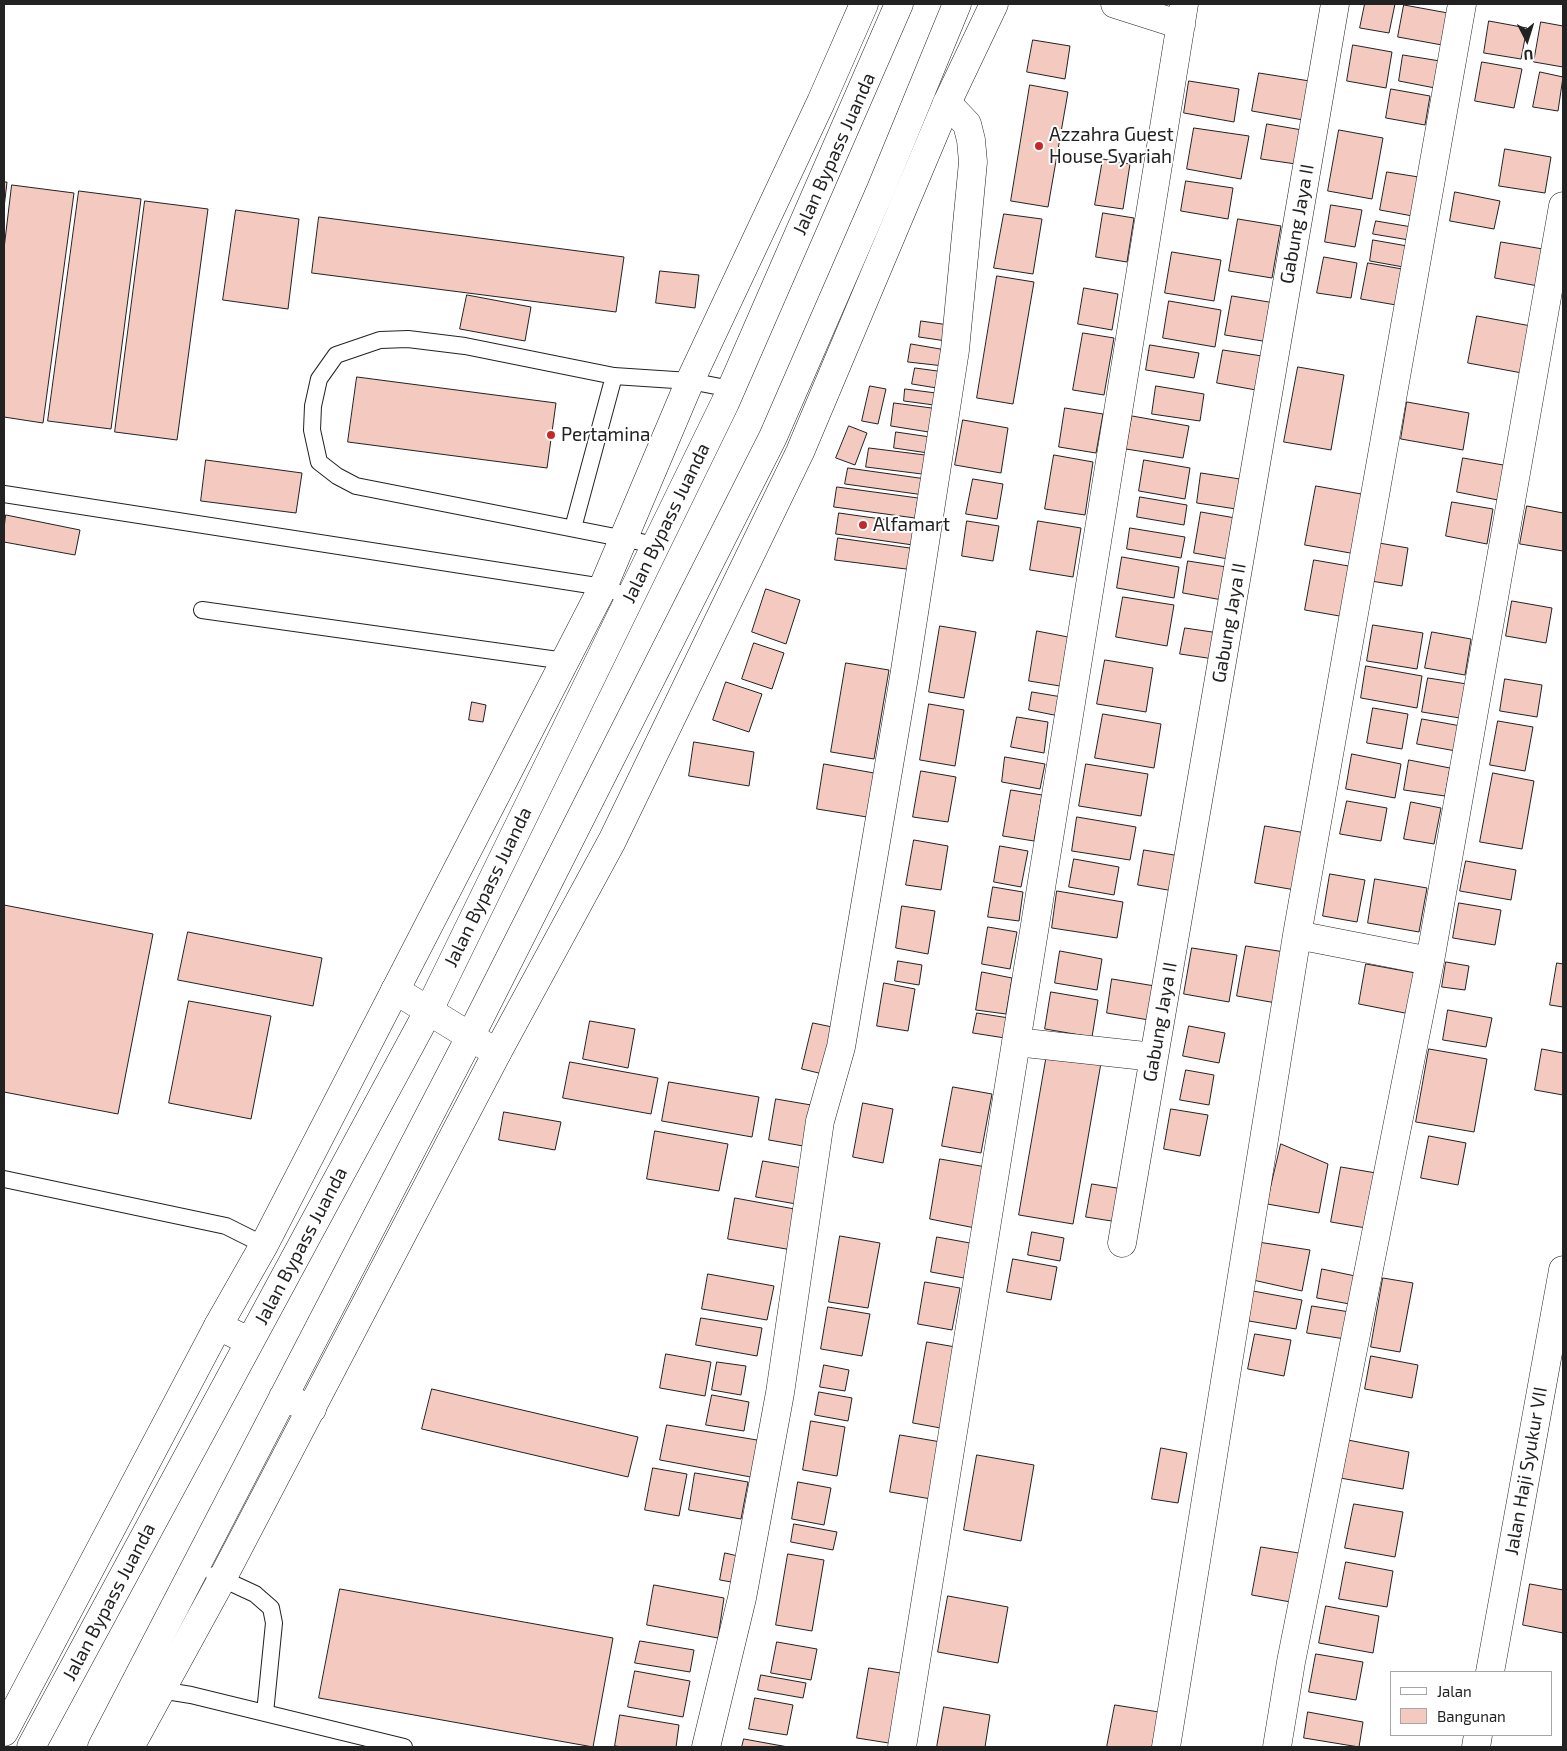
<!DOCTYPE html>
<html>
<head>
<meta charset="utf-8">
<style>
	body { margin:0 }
	#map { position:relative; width:1567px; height:1751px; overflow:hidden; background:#fff; font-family:"Exo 2",sans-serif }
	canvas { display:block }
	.frame { position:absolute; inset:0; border:5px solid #222; pointer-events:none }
	.legend { position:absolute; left:1390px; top:1671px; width:162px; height:65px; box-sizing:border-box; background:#fff; border:1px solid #a7a7a7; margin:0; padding:6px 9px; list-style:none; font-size:15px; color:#222 }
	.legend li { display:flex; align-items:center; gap:10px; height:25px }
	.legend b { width:25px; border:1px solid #a7a7a7 }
	.north { position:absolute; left:1502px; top:15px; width:50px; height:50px; -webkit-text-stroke:4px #fff; paint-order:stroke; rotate:175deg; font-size:14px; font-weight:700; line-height:20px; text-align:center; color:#222 }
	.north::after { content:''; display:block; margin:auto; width:18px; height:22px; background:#222; clip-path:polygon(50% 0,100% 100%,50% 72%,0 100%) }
</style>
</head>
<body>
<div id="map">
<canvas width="1567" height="1751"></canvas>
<div class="frame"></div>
<ul class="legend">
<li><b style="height:6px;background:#fff"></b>Jalan</li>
<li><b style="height:14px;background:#f3c9c0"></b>Bangunan</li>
</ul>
<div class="north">U</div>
</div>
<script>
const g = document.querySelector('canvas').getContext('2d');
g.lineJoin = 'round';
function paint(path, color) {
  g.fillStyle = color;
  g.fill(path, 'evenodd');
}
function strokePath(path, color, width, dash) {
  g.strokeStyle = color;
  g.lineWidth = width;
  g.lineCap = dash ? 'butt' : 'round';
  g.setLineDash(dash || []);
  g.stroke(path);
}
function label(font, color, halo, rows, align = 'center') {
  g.font = font + ' "Exo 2",sans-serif';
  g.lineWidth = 4;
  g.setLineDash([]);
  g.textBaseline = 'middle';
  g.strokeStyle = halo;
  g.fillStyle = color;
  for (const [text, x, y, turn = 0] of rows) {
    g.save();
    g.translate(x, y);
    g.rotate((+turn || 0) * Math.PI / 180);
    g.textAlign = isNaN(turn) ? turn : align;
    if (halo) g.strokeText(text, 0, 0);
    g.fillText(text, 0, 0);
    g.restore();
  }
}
const building = new Path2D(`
	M1365,4H1395L1389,33L1360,28Z
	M1404,5L1448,13L1442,45L1398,37Z
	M1489,21L1527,28L1521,59L1484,53Z
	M1541,22L1563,26V67L1534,62Z
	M1033,40L1070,46L1065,79L1027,72Z
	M1353,45L1392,52L1386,88L1347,81Z
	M1403,55L1440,61L1435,88L1399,81Z
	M1482,62L1522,69L1514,108L1475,101Z
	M1540,72L1563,77L1558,111L1533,107Z
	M1259,73L1316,82L1309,121L1252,111Z
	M1189,81L1239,89L1234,122L1184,113Z
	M1030,85L1068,92L1048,207L1011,201Z
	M1391,89L1430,96L1425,125L1386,118Z
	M1267,124L1308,131L1303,165L1261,159Z
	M1194,128L1249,136L1241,179L1187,169Z
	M1339,130L1383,138L1372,199L1328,191Z
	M1505,149L1551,157L1545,193L1499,186Z
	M1103,159L1130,164L1123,209L1095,205Z
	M1387,172L1425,178L1418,217L1380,210Z
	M1186,181L1233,188L1228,219L1181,211Z
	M4,182H7L4,208Z
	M12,185L74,193L43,423L4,417V249Z
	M79,191L141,199L111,429L48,421Z
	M1455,192L1500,201L1494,229L1450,221Z
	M145,201L208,209L177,440L115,432Z
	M1331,205L1362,210L1355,247L1325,242Z
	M236,210L299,219L288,309L223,300Z
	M1103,213L1134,218L1127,262L1096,257Z
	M1004,214L1042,219L1033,274L994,268Z
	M319,217L624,257L616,312L312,273Z
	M1238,219L1281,226L1272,278L1229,271Z
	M1376,221L1412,227L1409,240L1373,234Z
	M1373,240L1413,247L1409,268L1370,261Z
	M1501,242L1543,249L1538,286L1495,278Z
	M1172,252L1221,260L1214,301L1165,293Z
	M1324,257L1357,263L1351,298L1317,293Z
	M1368,263L1408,270L1402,306L1361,299Z
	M660,271L699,275L695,308L656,303Z
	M997,276L1034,282L1013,404L977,398Z
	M1084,288L1118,294L1112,330L1078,324Z
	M467,295L531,307L525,341L460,329Z
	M1232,296L1275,303L1269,342L1225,335Z
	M1169,301L1221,310L1215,347L1163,338Z
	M1477,316L1531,326L1522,373L1468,363Z
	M921,321L956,326L953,342L919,337Z
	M1083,333L1114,338L1104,395L1073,390Z
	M911,344L946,350L944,366L908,362Z
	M1150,345L1199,353L1194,378L1146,370Z
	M1223,350L1262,356L1256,390L1217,383Z
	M1298,367L1344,375L1331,450L1284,442Z
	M915,368L945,372L943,389L912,384Z
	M357,377L556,403L547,468L348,442Z
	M870,386L886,389L878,424L862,421Z
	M1156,386L1204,394L1200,421L1152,414Z
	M905,389L936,393L934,405L904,401Z
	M1407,402L1469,413L1463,450L1401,439Z
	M894,403L939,409L935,433L891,426Z
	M1065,408L1103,414L1096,453L1059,447Z
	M1132,416L1189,426L1183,458L1126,449Z
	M963,420L1008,428L1001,473L955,465Z
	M849,426L867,433L855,465L836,458Z
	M896,432L937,438L935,454L894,448Z
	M869,448L925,455L922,474L866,467Z
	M1054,455L1093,462L1085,515L1045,509Z
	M1463,458L1509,466L1503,501L1457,492Z
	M206,460L302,473L296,513L201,501Z
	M1144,460L1190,468L1185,499L1139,491Z
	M848,468L926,479L924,495L845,484Z
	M1201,473L1240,479L1236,509L1197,503Z
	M973,479L1003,484L997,519L966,514Z
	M1316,486L1367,495L1356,554L1305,545Z
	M837,487L918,498L915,518L834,507Z
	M1140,497L1187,505L1184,525L1137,517Z
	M1452,502L1493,509L1487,544L1446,536Z
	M1527,506L1563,513V551L1520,544Z
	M1201,512L1241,519L1234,560L1194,553Z
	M839,513L923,525L920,546L836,534Z
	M6,515L80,530L75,555L4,542V529Z
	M967,521L999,526L993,561L962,556Z
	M1038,521L1081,528L1073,577L1030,570Z
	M1130,528L1185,537L1181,558L1127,549Z
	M838,538L917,549L914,570L835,560Z
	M1379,543L1408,548L1402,586L1371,581Z
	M1122,557L1179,567L1174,598L1117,588Z
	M1314,560L1360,568L1351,618L1305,610Z
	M1188,561L1233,568L1228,601L1183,593Z
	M766,589L800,600L786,644L752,632Z
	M1123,597L1174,605L1167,646L1116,637Z
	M1512,601L1552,608L1546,643L1506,636Z
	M1373,625L1423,633L1417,669L1367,661Z
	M940,626L976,632L964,698L929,692Z
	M1185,628L1219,633L1214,659L1180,654Z
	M1037,631L1068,637L1060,686L1029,681Z
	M1432,632L1471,639L1465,675L1425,668Z
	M754,643L784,653L772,689L742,679Z
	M1105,660L1153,668L1146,712L1097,704Z
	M846,663L889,670L874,759L831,752Z
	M1366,666L1422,676L1417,708L1361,698Z
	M1428,678L1467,684L1460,718L1422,712Z
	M1505,679L1542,685L1537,717L1500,711Z
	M726,682L762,694L749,732L713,720Z
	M1032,692L1062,697L1059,716L1029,710Z
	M472,702L486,705L483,722L469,720Z
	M929,704L964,710L955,766L920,760Z
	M1373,708L1408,714L1402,749L1367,743Z
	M1103,714L1161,724L1154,768L1095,758Z
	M1017,717L1048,722L1044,753L1011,747Z
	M1422,719L1461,726L1456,751L1417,744Z
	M1498,721L1533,727L1525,771L1490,765Z
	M694,742L754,752L749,786L689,776Z
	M1352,754L1401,764L1395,798L1346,789Z
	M1005,757L1045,764L1040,789L1002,782Z
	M1409,760L1450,768L1445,796L1404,790Z
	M824,764L874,773L867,817L817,809Z
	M1086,764L1148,774L1141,816L1079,806Z
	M921,771L956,777L948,822L913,817Z
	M1493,773L1534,781L1522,849L1480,842Z
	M1011,790L1042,795L1034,841L1003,836Z
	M1347,801L1387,808L1381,841L1340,834Z
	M1411,802L1441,808L1434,844L1404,839Z
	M1077,817L1136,827L1130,860L1072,851Z
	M1265,826L1312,834L1301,891L1255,883Z
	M914,840L948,846L941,890L906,885Z
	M1000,846L1028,851L1021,887L994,882Z
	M1144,850L1180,856L1174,891L1138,885Z
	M1074,859L1119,867L1114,895L1069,887Z
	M1466,861L1516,870L1511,900L1460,891Z
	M1330,874L1365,880L1357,922L1323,916Z
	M1375,879L1427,888L1419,932L1368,923Z
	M993,887L1023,892L1019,921L988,917Z
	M1057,891L1123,902L1117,938L1052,928Z
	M1459,903L1501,910L1495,945L1453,938Z
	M4,905L153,934L118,1114L4,1092Z
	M902,906L935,911L928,954L896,948Z
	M988,927L1017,932L1010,969L982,964Z
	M188,932L322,958L313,1006L178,980Z
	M1246,946L1285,952L1276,1003L1237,996Z
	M1192,948L1237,955L1229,1002L1184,994Z
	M1060,951L1102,959L1097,990L1055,983Z
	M898,961L922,965L919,985L895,981Z
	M1446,962L1469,966L1465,990L1442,987Z
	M1557,963L1563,964V1007L1550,1005Z
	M1366,964L1421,974L1410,1014L1359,1004Z
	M982,972L1012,978L1006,1014L976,1010Z
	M1112,979L1155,986L1149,1020L1107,1013Z
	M884,983L915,989L908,1031L877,1026Z
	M1051,992L1098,1000L1092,1037L1045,1029Z
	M189,1001L271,1016L251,1119L169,1103Z
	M1448,1010L1492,1018L1486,1047L1443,1040Z
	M977,1013L1009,1018L1005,1038L973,1033Z
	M590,1021L635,1029L628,1068L583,1059Z
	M813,1023L837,1028L827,1075L802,1069Z
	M1189,1026L1225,1033L1219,1063L1183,1056Z
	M1429,1049L1487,1059L1474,1132L1416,1122Z
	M1542,1049L1563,1053V1095L1535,1090Z
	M1047,1054L1101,1063L1073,1224L1019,1215Z
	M570,1062L658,1078L651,1114L563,1098Z
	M1186,1070L1214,1075L1209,1105L1180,1100Z
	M669,1082L759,1097L752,1137L662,1121Z
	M953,1087L992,1094L981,1153L942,1146Z
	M776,1099L817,1106L809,1147L769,1140Z
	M863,1103L893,1109L883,1163L853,1157Z
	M1171,1109L1208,1115L1200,1156L1164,1149Z
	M504,1112L561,1122L555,1150L499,1140Z
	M655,1131L728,1144L719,1191L647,1179Z
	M1429,1136L1466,1143L1458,1185L1421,1178Z
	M1281,1144L1328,1164L1319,1213L1267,1204Z
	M940,1159L986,1167L975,1228L930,1219Z
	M763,1161L808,1169L802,1205L756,1197Z
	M1341,1167L1376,1173L1366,1228L1331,1222Z
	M1092,1184L1123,1189L1118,1222L1086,1217Z
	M735,1198L800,1210L792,1250L728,1239Z
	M1032,1232L1064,1238L1060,1261L1028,1255Z
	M840,1236L880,1243L868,1308L829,1302Z
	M937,1237L970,1243L964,1278L931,1272Z
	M1258,1242L1310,1250L1302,1291L1253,1280Z
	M1013,1259L1057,1267L1051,1300L1007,1292Z
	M1322,1269L1360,1277L1355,1305L1317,1298Z
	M708,1274L774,1286L767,1320L702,1309Z
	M1383,1278L1413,1283L1400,1352L1371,1347Z
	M925,1282L960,1288L952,1330L918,1324Z
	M1253,1291L1302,1300L1296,1329L1249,1321Z
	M1312,1306L1350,1312L1345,1339L1307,1333Z
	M828,1307L870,1314L862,1356L821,1349Z
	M701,1318L762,1328L757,1356L696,1345Z
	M1255,1334L1291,1340L1284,1376L1248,1369Z
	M927,1342L961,1348L946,1429L913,1423Z
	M666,1354L711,1362L705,1396L660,1388Z
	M1371,1356L1418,1365L1412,1398L1365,1389Z
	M717,1362L746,1366L741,1395L712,1390Z
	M824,1365L849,1370L845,1391L820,1387Z
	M432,1389L638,1437L628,1477L422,1429Z
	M819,1392L852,1398L848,1421L815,1415Z
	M712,1395L749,1402L744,1431L706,1425Z
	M811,1421L845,1427L837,1476L803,1470Z
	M667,1425L763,1441L756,1478L660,1460Z
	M900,1435L941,1442L931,1499L890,1492Z
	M1348,1440L1409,1452L1403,1489L1340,1478Z
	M1161,1448L1187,1453L1178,1503L1152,1499Z
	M977,1455L1034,1465L1021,1541L964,1530Z
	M653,1468L687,1474L679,1516L645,1510Z
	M695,1473L748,1482L741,1519L689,1510Z
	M798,1482L831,1488L824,1525L792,1519Z
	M1354,1504L1403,1512L1395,1557L1345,1548Z
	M794,1524L837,1532L833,1550L791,1542Z
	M1261,1547L1305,1554L1296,1603L1252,1595Z
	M725,1553L742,1557L737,1583L720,1580Z
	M788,1554L824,1560L812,1631L776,1625Z
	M1346,1562L1393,1571L1387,1607L1339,1599Z
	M1530,1584L1563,1590V1633L1523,1625Z
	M654,1585L724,1598L718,1638L647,1625Z
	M340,1589L613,1638L593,1747L319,1698Z
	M948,1596L1008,1607L998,1663L938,1652Z
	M1326,1606L1379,1616L1373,1653L1319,1643Z
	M640,1641L694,1650L690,1672L635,1663Z
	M777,1642L817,1649L811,1680L771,1673Z
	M1316,1654L1363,1662L1356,1700L1309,1692Z
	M869,1668L907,1674L895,1744L857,1738Z
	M635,1671L690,1681L683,1717L628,1707Z
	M761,1675L806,1683L803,1698L758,1690Z
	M755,1698L793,1705L787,1735L749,1729Z
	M1115,1705L1159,1712L1152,1747H1107Z
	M944,1707L990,1715L985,1747H937Z
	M1308,1712L1363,1722L1359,1747L1304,1738Z
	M620,1715L679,1725L676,1747H622L615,1746Z
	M744,1739L788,1747H742Z`);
paint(building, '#f3c9c0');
strokePath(building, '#222', 1);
const service = new Path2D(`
	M4,494L603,587L630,597
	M573,528L614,376
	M656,545L356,486L337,476L319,462L312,430L313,406L319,379L336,355L380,340L408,339L465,346L614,376L690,381L731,389
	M202,610L565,661
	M4,1179L226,1226L264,1245
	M214,1575L255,1594L271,1608L274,1623L265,1713
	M160,1690L191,1695L404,1747`);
const minor = new Path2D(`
	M1115,4L1181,25
	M1297,935L1430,961
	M1016,1042L1154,1057
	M1122,1243L1335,4
	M1490,1672L1563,1270
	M706,1747L742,1598L780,1393L820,1121L841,1047L904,677L955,350L973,162L971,140L967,124L947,103
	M902,1747L1184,4
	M1166,1747L1297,935L1462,4
	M1277,1747L1291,1662L1430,961L1563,206
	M1476,1747L1478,1735`);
const tertiary = new Path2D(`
	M4,1732L218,1326L264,1245L603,587L690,381L821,102L864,4
	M130,1747L222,1579L497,1053L612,841L800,452L947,103L994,4`);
const trunk = new Path2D(`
	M395,990L497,1053
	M218,1326L249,1341
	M283,1397L312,1409
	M31,1747L429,1010L725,403L899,4
	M102,1747L471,1035L773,437L881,189L957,4`);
strokePath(service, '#222', 18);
strokePath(minor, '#222', 29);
strokePath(tertiary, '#222', 29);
strokePath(trunk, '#222', 29);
strokePath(service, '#fff', 16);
strokePath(minor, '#fff', 28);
strokePath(tertiary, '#fff', 28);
strokePath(trunk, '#fff', 28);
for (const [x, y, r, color] of [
	[1039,146,5,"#c62828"],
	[551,435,5,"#c62828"],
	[863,525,5,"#c62828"]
]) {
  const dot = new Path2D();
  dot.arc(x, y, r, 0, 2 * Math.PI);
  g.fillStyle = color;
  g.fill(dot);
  strokePath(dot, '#fff', 2);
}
label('19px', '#222', '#fff', [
	["Azzahra Guest",1049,135],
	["House Syariah",1049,157],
	["Pertamina",561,435],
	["Alfamart",873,525]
], 'left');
label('19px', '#222', '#fff', [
	["Jalan Bypass Juanda",834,154,-66],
	["Gabung Jaya II",1297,224,-80],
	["Jalan Bypass Juanda",666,523,-64],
	["Gabung Jaya II",1229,623,-80],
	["Jalan Bypass Juanda",488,887,-64],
	["Gabung Jaya II",1160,1022,-80],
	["Jalan Bypass Juanda",301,1246,-62],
	["Jalan Haji Syukur VII",1526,1471,-80],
	["Jalan Bypass Juanda",109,1602,-62]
]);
</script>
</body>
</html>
